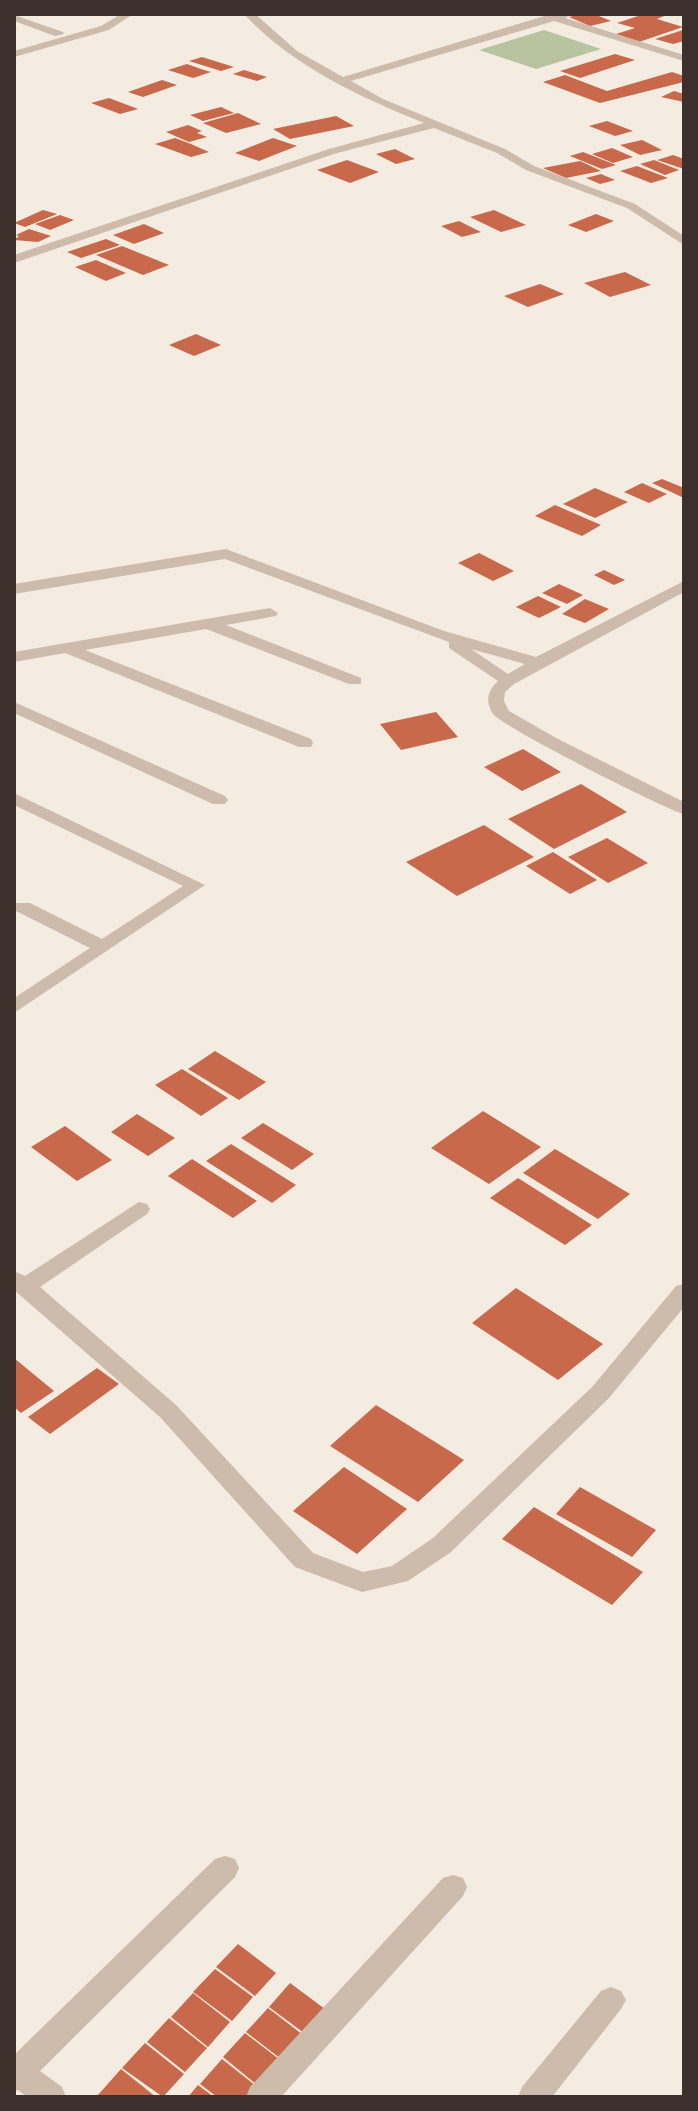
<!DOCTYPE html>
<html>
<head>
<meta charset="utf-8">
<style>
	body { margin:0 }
	#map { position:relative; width:698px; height:2111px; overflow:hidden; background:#f4ebe1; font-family:Ubuntu,sans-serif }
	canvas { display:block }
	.frame { position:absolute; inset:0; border:16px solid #3b302b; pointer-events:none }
</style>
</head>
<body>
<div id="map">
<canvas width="698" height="2111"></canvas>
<div class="frame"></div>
</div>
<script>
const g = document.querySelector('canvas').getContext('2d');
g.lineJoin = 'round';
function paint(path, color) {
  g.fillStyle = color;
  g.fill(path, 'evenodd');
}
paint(new Path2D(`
	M544,30L601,49L536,69L479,50Z`), '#b8c4a0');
paint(new Path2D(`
	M582,14H594L611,21L590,26L569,17Z
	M644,14H669L657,19L683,27L639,42L616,34L635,28L617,23Z
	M683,30L684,41L673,44L655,39Z
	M615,54L635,60L580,78L560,71Z
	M202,57L234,67L221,71L189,61Z
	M187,64L201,69L211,72L193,78L168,70Z
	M244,70L267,77L257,81L233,74Z
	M672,72L684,76V82L600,103L543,82L565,75L607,91Z
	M162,80L177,85L143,97L128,92Z
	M674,91L684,94V102L661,97Z
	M109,98L138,109L120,114L91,103Z
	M221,107L234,113L203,121L190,115Z
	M238,113L261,124L226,133L203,123Z
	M336,116L354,126L290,139L273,129Z
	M607,121L633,131L615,136L589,126Z
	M188,125L202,131L197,133L207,137L189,142L166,132Z
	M175,138L191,144L209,152L191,157L155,144Z
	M273,138L297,146L259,161L235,153Z
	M642,140L662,150L640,155L620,145Z
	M612,148L633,157L613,163L592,154Z
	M395,149L415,159L396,164L376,154Z
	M583,152L616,165L602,169L570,156Z
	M673,155L684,159V169L657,160Z
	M347,160L379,172L350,183L317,170Z
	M654,160L679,170L665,175L640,164Z
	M580,161L601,171L566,178L543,168Z
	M637,166L668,178L651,183L620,171Z
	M601,174L615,180L600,184L586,178Z
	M43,210L57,214L25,227L14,223Z
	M494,210L526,225L501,232L470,217Z
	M596,214L614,221L586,232L568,225Z
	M60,215L74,220L50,230L35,224Z
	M459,221L481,232L462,237L441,226Z
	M144,224L164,233L134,244L113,235Z
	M29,229L51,236L38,242L14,240L19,236L16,235Z
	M106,239L120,245L81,258L67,252Z
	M122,246L169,265L143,275L96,255Z
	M96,260L126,273L106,281L75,267Z
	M625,272L651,285L610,297L584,283Z
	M540,284L564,294L528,307L504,296Z
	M196,334L221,345L194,356L169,345Z
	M662,479L684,488V498L652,483Z
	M642,483L667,494L649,503L624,492Z
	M595,488L628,502L595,518L563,504Z
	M555,505L601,525L582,536L535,516Z
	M479,553L514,571L493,581L458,563Z
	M604,570L625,580L614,585L594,575Z
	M559,584L583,595L567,604L542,593Z
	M538,596L561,607L539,618L516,607Z
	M585,599L609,609L585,623L562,614Z
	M436,712L458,737L401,750L380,724Z
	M523,749L561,772L522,791L484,767Z
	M581,784L627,812L554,849L508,819Z
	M484,825L534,857L457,896L406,862Z
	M607,838L648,863L608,883L568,857Z
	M553,852L597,880L570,894L526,866Z
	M215,1051L266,1082L239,1100L188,1069Z
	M182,1069L228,1098L201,1116L155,1085Z
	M483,1111L541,1147L489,1184L431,1148Z
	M137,1114L175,1138L148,1156L111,1132Z
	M263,1123L314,1154L292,1170L241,1138Z
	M65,1126L112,1160L77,1181L31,1147Z
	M231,1144L296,1185L272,1203L206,1161Z
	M555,1149L630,1194L598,1219L523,1173Z
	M192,1159L257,1201L233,1218L168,1176Z
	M518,1178L592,1225L565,1245L490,1198Z
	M516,1288L603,1344L558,1380L472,1323Z
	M14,1358L54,1391L21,1413L14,1407Z
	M97,1368L119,1384L50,1434L28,1417Z
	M376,1405L464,1460L418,1502L330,1446Z
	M344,1467L407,1509L357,1554L293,1511Z
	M580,1487L656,1530L632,1557L556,1514Z
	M534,1507L643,1572L612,1605L502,1539Z
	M238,1944L276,1973L255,1996L216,1967Z
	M215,1969L253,1997L232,2021L193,1992Z
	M290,1983L329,2012L308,2036L269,2007Z
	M193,1993L230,2022L208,2047L171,2017Z
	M268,2008L307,2038L285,2062L246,2032Z
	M169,2018L207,2048L185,2072L147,2042Z
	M245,2033L284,2063L262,2089L223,2057Z
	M145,2043L184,2074L163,2097L122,2068Z
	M222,2059L261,2090L254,2097H217L200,2084Z
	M121,2069L156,2097L98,2095Z
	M198,2085L214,2097H188Z`), '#c8694b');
paint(new Path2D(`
	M121,14H133L109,30L14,57V51L101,26Z
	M244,14H255L297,51L343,77L551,14H573L565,18L684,55V61L554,21L351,81L383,99L505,149L534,166L635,204L684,236V245L627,208L526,170L497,153L434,128L337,153L14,263V255L329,149L424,123C360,97 292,66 244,14Z
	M14,15L63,32L64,34L55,36L14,21Z
	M226,549L444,631L536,657L684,581V592L514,684L505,692L504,701L509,711L556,738L684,802V814C664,809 501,726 493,714C485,701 487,691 498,681L449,648V642L225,559L14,594V584ZM471,649L525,664L508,674Z
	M270,608L278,613L276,616L226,625L361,678V684H349L206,629L85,650L311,739L313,743L311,747H299L65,653L14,662V652Z
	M14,702L225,796L228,800L225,804H213L14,713Z
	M14,793L205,885L14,1013V998L90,948L16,911L14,907L16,903H30L102,939L183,886L14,805Z
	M139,1202L147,1204L150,1209L147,1214L40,1287L176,1405L313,1553L363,1572L392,1566L433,1538L593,1386L676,1286L684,1284V1307L609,1398L451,1552L408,1581L362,1592L295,1567L160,1417L14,1290V1271L25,1276Z
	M225,1856L235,1859L239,1868L235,1877L40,2071L62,2087L66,2097H27L18,2090L14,2091V2055L215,1859Z
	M453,1875L463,1878L467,1887L463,1896L281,2097H246L250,2087L443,1878Z
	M611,1987L621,1991L626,2000L621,2009L552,2097H518L522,2087L601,1991Z`), '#cdbbac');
</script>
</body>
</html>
